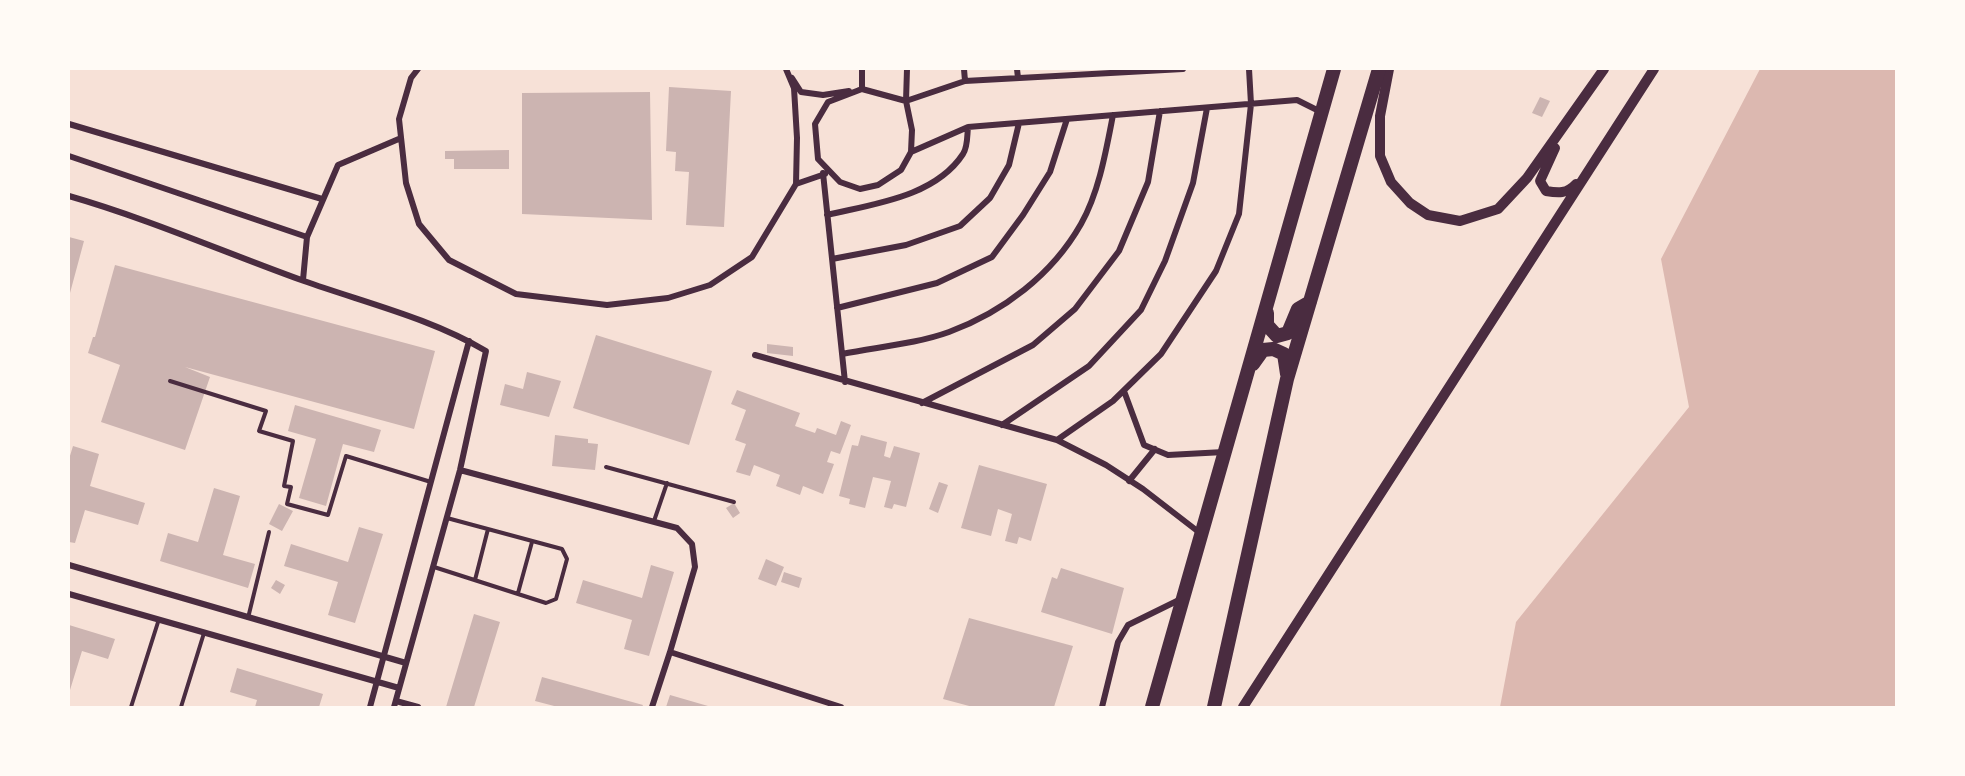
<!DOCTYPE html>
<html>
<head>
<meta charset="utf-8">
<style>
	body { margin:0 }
	#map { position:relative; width:1965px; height:776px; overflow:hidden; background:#f7e1d7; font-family:"Golos Text",sans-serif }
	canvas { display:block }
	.frame { position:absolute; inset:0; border:70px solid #fffaf5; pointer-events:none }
</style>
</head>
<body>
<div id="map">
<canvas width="1965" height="776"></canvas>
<div class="frame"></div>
</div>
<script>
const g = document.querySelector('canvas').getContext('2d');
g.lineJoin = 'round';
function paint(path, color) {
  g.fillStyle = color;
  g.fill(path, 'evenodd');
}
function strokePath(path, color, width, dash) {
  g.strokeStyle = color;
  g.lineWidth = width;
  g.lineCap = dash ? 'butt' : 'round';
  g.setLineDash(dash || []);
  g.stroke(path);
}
paint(new Path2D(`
	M1760,69H1896V707H1500L1516,622L1689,407L1661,259Z`), '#dcb8b0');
paint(new Path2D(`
	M669,87L731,91L724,227L686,225L689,172L675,171L676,152L666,151Z
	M650,92L652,220L522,214V93Z
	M1540,97L1550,101L1542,117L1532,113Z
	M509,150V169H454V159H445V151Z
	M69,237L84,241L70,293H69Z
	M115,265L435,351L414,429L185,367L210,377L185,450L101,422L120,365L88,353L93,337H95Z
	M596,335L712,371L689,445L573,408Z
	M767,344L793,347V356L767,353Z
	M527,372L561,381L549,417L500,405L505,384L523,389Z
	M737,390L800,413L795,426L815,433L817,428L836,435L841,421L851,425L840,454L831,451L827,462L834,464L823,494L803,486L800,495L776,486L780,475L754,465L750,476L736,472L746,444L735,440L746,410L731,404Z
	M295,405L381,430L374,452L343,444L326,506L299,498L316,439L288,431Z
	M555,435L588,439V443L598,444L595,470L552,466Z
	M861,435L887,442L884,456L890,458L894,446L920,453L906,507L894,504L892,509L884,507L891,481L873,477L865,508L849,504L850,499L839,496L852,445L858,446Z
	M73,446L99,454L90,486L145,503L138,525L85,510L75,543L69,542V459Z
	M979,465L1047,484L1031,541L1019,537L1017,544L1005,541L1012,514L998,509L991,536L961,528Z
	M939,482L948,485L938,513L929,509Z
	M214,488L240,496L223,555L255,564L248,588L160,561L168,533L198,542Z
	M734,503L740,513L733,518L726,508Z
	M279,504L293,511L282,531L269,524Z
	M359,527L383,534L355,623L328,615L338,582L284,566L291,544L348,562Z
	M766,559L784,567L776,586L758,579Z
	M651,565L674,572L649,656L624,649L632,620L576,603L583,580L642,598Z
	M1061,568L1124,588L1112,634L1041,612L1052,577L1057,579Z
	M784,572L802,578L799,588L781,582Z
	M276,580L285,585L280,594L271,588Z
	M474,614L500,622L474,707H446Z
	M969,618L1073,646L1054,707H973L943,699Z
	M69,625L115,639L108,659L82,651L70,690Z
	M237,668L323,694L319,707H255L257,700L230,692Z
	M542,677L643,705L642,707H558L535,701Z
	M670,695L708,706V707H666Z`), '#ccb4b1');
strokePath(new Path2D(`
	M170,381L266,411L259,431L293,441L284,486L291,487L287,504L328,515L346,456L431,482
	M606,467L734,502
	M654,521L667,483
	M434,567L546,603L556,599L567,559L562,549L447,518
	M475,580L488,529
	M518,593L532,542
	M248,618L269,532
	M131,707L159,619
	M181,707L204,633`), '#4a2c40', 4);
strokePath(new Path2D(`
	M418,69L411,78L399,119L406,183L419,224L449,260L516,294L607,305L668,298L710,285L752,257L796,184L797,138L794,88L786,69
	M907,69L906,101L965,81L1183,69
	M964,69L965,81
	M1017,69L1018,78
	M792,78L801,92L823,95L849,91
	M862,89L906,101L912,130L911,152L901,170L878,185L860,189L840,182L818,159L815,124L828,102Z
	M859,90L862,89V69
	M69,124L322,199
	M911,152L968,127L1297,100L1321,112
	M69,156L307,237
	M823,173L845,382
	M796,184L825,174
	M69,196C149,219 226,253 304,281C366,303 430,318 486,351L460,470L394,707
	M827,215C873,204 935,197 963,154C968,147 967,135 968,127
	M832,259L906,245L960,226L990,198L1009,165L1019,123
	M303,280L307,237L338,165L401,138
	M837,308L937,283L992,257L1023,215L1050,172L1067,119
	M842,354C876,347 916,344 949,332C1003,312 1052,275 1081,224C1099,192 1106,151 1113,115
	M755,355L1057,440L1106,465L1143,489L1200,533
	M1124,391L1144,445L1168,455L1224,452
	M922,403L1033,345L1075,309L1119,251L1148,182L1160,111
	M1002,425L1089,366L1141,310L1165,261L1193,183L1207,108
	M1057,440L1113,401L1161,354L1216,271L1239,214L1251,104L1249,69
	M460,470L677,528L692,544L695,567L670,652L841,707
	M1129,481L1155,449
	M69,565L406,663
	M69,594L399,688
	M396,701L418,707
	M370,707L469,341
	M652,707L670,652
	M1102,707L1118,642L1128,625L1181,599`), '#4a2c40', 6);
strokePath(new Path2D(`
	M1389,69L1380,116V156L1391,182L1410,203L1428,215L1460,221L1498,209L1527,178L1604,69
	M1555,148L1540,181L1546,191C1558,193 1567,194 1576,184
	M1243,707L1654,69`), '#4a2c40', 10);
strokePath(new Path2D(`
	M1267,313V325L1277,336L1288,333L1298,309L1310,302
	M1253,364L1263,350L1273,349L1284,354L1287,374
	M1152,707L1334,69
	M1214,707L1287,379L1379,69`), '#4a2c40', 14);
</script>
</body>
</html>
